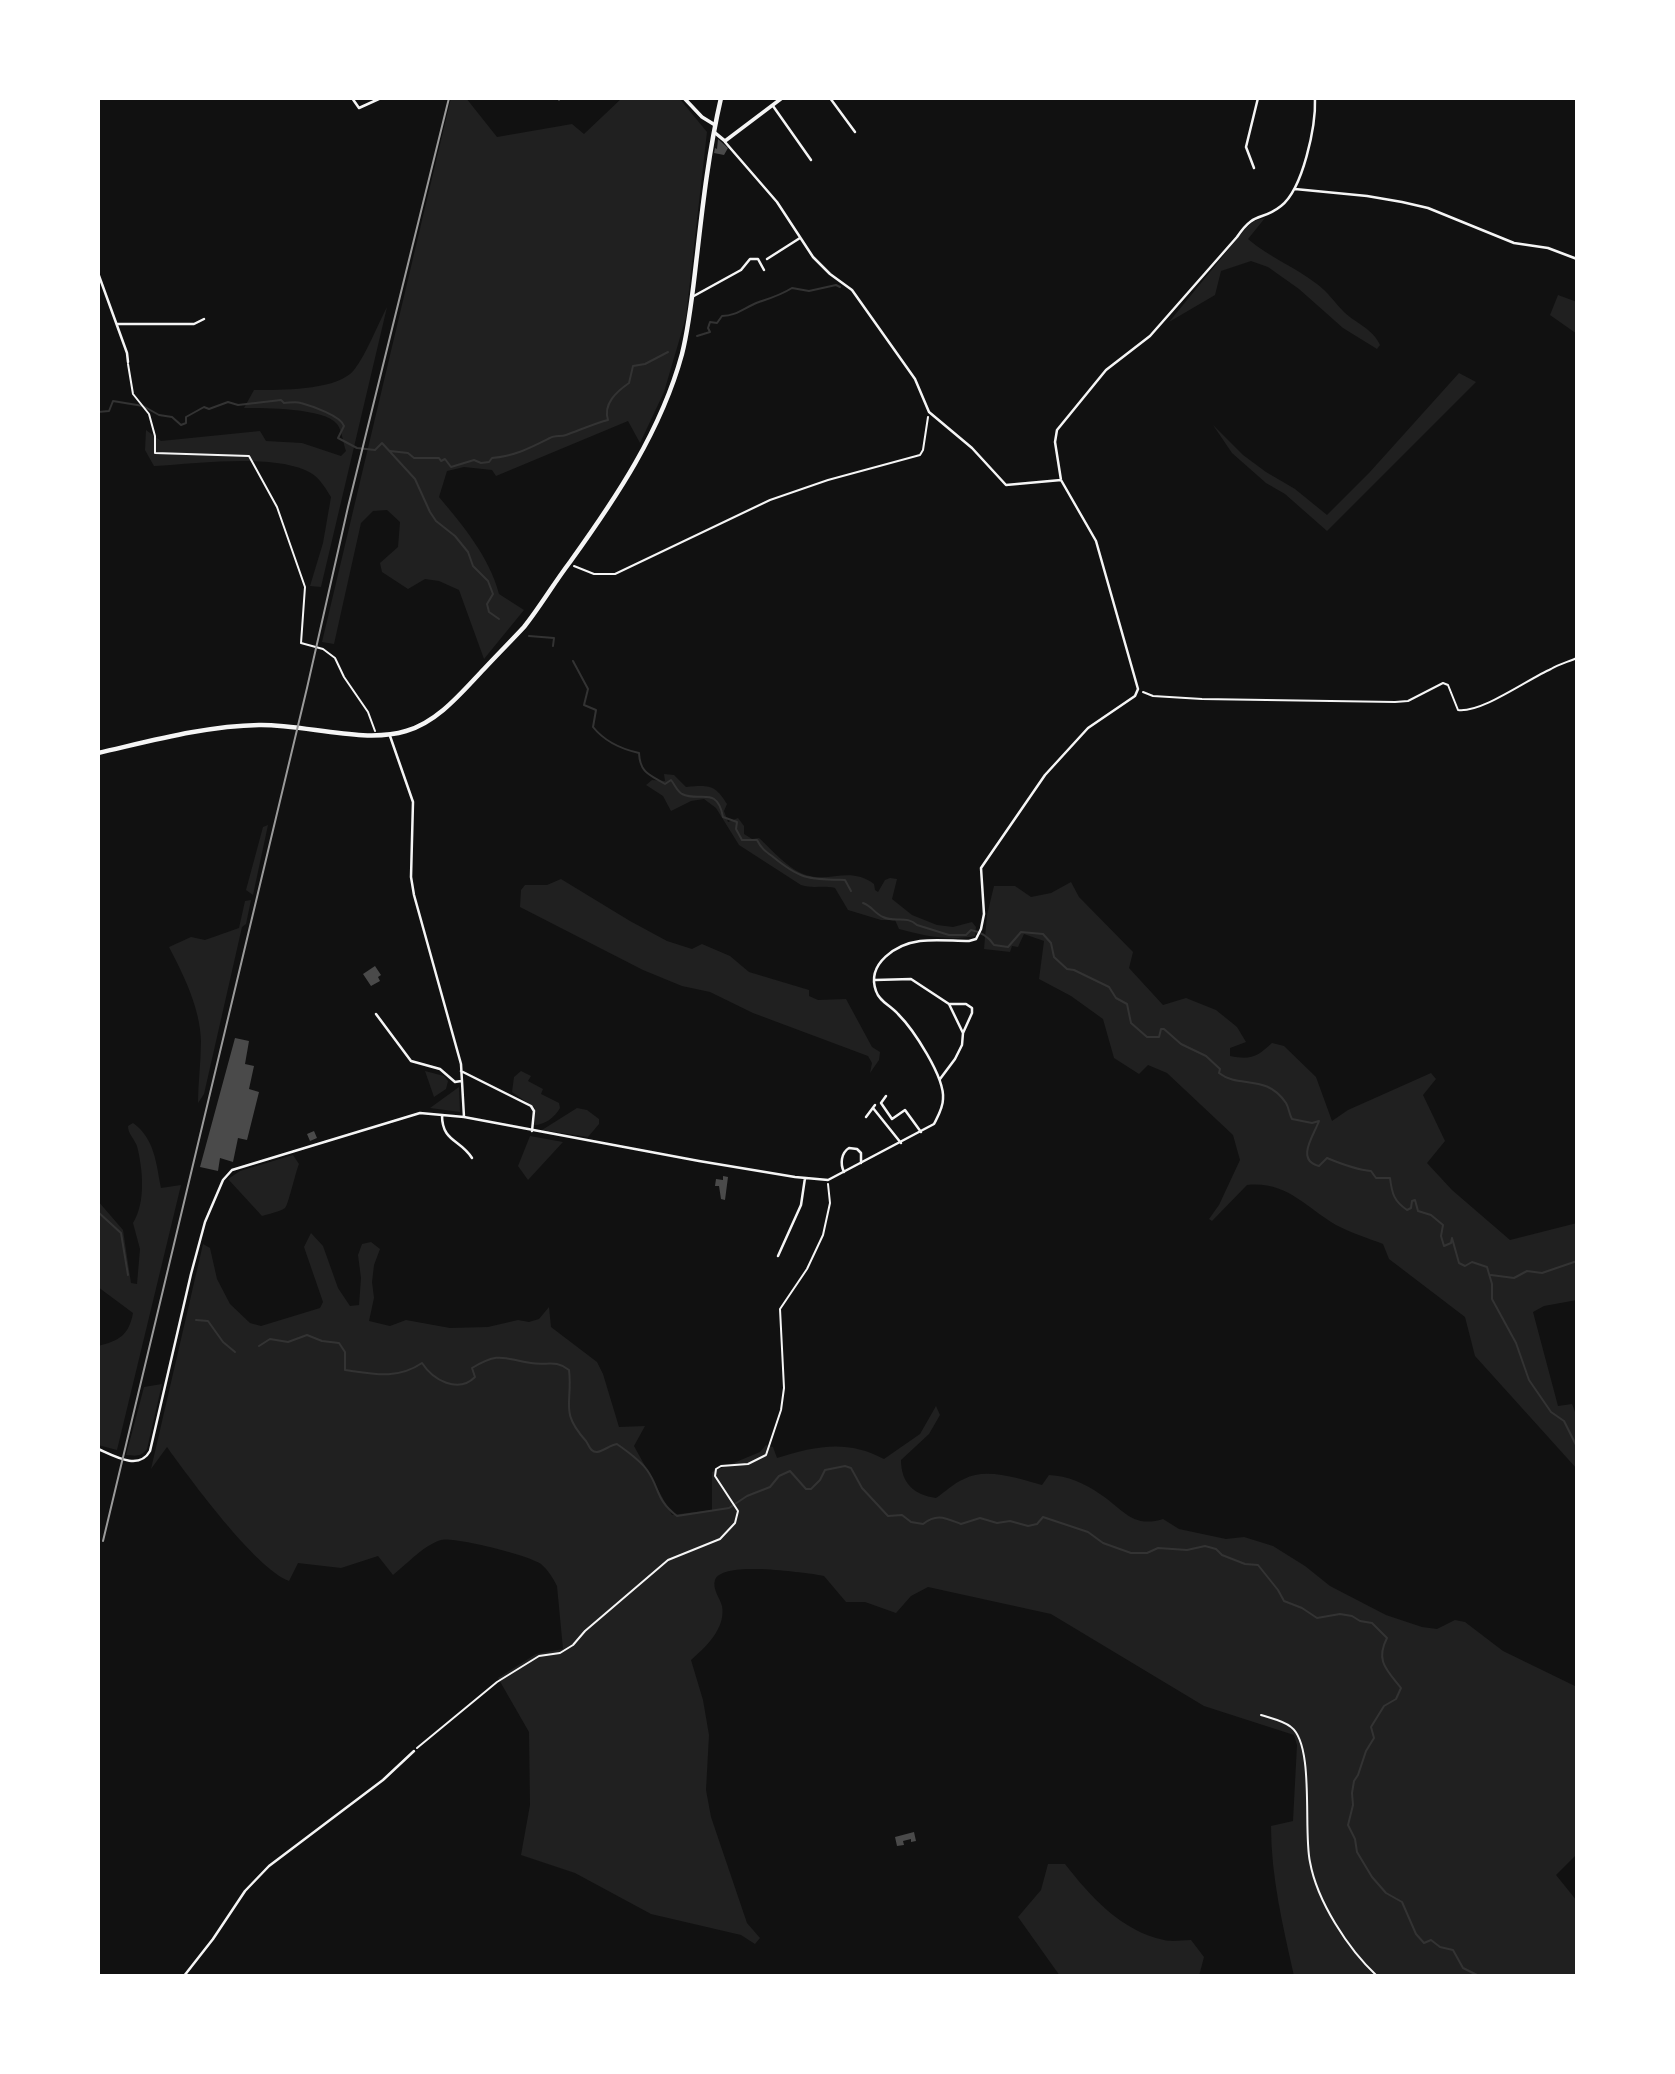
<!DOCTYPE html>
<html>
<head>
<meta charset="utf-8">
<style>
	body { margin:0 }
	#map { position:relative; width:1675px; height:2074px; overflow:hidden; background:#111; font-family:Jost,sans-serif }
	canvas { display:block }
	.frame { position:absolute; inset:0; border:100px solid #fff; pointer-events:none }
</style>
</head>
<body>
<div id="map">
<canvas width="1675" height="2074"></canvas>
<div class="frame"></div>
</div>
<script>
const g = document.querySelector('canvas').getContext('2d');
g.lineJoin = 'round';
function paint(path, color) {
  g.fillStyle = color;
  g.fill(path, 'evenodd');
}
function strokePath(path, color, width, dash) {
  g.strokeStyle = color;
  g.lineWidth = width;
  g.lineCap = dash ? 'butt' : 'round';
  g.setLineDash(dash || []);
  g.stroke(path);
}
paint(new Path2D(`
	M451,98H466L497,137L572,124L584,134L622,98H679L707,132L686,317L664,392L640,443L628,421L496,476L492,470L464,467L447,471L439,497C462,524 490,558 499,594L524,610L484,659L459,590L439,581L425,579L408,589L382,572L380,563L398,547L400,522L387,510L373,511L361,523L334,644L322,642Z
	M1265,218L1248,239C1269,257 1295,267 1317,284C1328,292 1335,303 1344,312C1357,324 1373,329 1380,345L1377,349L1343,328L1299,289L1268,267L1251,261L1221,271L1215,295L1169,322L1246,228L1254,221Z
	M1558,295L1577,302V334L1550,315Z
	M387,307L321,587L310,586L323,543L331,497C324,486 318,475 305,470C266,454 197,464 154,466L145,450L146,430L161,441L260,431L266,441L302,443L341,456L346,451C343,443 342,430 337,424C325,408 264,408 244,408L254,390C279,390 337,391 354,370C367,353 377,326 387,307Z
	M1459,373L1476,382L1327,531L1285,494L1266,483L1232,453L1213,425L1243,455L1266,472L1295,489L1327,515L1369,473Z
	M664,774L674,775L686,787C708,785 715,784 727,804L724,811L728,822L738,818L744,826V834L752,839L759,838C772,850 788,869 806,875C830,883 850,866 874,884L875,890L878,892L885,880L890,878L897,879L892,899L912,915L937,925L953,927L972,922L976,927L975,936C948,941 925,936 899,929L895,920H881L848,910L835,888C822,885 813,889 801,885L739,845L716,808L704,799L691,801L671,811L663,796L646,785L652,780L665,781Z
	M268,825L253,895L246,890L263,827Z
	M561,879L630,921L667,941L692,949L702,944L730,956L749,972L809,990V996L818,1000L846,999L872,1047L880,1052L879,1060L870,1073L872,1063L868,1056L753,1013L710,992L682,986L643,970L520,907L521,890L525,885H547Z
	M1071,882L1079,897L1133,952L1129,968L1163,1005L1186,998L1216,1010L1237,1027L1246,1042L1230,1048V1056C1251,1060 1257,1057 1272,1043L1284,1046L1316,1077L1332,1121L1348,1110L1431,1073L1436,1079L1423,1095L1445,1141L1427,1163L1452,1190L1510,1240L1577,1223V1300L1544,1306L1533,1312L1558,1406L1572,1404L1577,1417V1469L1475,1356L1465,1317L1389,1259L1383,1244C1368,1238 1351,1233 1336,1225C1305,1207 1287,1181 1247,1185L1212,1221L1209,1219L1219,1205L1240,1160L1233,1135L1167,1073L1148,1065L1139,1074L1114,1058L1103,1019L1071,996L1039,979L1044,941L1024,934L1018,947L1012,946L1010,952L984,949L987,915L994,886H1015L1031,897L1051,893Z
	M251,900L246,924L242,927L204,1094L198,1103C198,1082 201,1062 201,1041C200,1008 184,976 169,947L191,937L205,940L239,928L245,901Z
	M425,1071L444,1076L448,1081L446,1089L434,1097Z
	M521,1071L531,1076L528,1081L543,1089L541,1094L559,1103L560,1108C555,1117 545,1125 534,1125L535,1108L512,1092L514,1077Z
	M459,1087L460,1112L430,1108Z
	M577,1108L587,1110L599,1119V1124L588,1137L542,1130Z
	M133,1123C155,1139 156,1163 161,1188L181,1185L117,1450L98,1445V1346C119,1341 129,1335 133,1313L98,1287V1201L123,1230L131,1283L137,1284L140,1249L133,1223C146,1202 143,1170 137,1146C134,1138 128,1134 128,1126Z
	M530,1136L563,1142L528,1180L518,1166Z
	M293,1155L299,1164C295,1174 288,1206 285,1208C279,1212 268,1214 262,1216L228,1179L240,1171Z
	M311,1233L323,1246L338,1288L350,1306L359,1305L361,1278L358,1255L362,1244L371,1242L380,1249L374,1265L372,1282L374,1298L369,1321L390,1326L406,1320L450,1328L488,1327L518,1320L529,1322L539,1319L549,1307L551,1327L597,1362L603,1374L619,1427L645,1426L634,1446L672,1515L712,1510V1472L760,1452L766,1445L773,1447L777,1458C815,1446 847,1439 884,1459L920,1434L936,1406L940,1415L929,1434L901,1460C901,1483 914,1495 936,1498C945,1492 954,1483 964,1479C987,1467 1019,1479 1042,1485L1049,1475C1068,1476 1084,1483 1100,1494C1122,1508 1132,1529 1163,1519L1179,1529L1226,1539L1244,1537L1273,1546L1305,1566L1330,1586L1386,1615L1422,1627L1437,1629L1455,1620L1465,1622L1503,1651L1577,1687V1854L1556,1875L1577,1901V1976H1294C1283,1926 1271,1877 1271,1826L1293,1821L1297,1745L1294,1735L1204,1706L1051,1614L928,1587L911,1596L896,1613L865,1602H846L824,1576L813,1574C795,1572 722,1561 715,1580C712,1589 720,1598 722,1606C726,1628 706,1647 691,1660L703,1700L709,1735L706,1790L711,1817L747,1923L760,1938L755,1944L741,1935L651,1914L575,1873L521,1855L530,1805L529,1732L498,1678L536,1654L563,1649L557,1586C553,1578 548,1570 541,1564C531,1556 453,1536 441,1540C424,1545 407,1564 393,1575L378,1556L341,1568L298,1563L289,1581C255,1568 190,1479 167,1447L151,1469L203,1244L210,1248L217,1279L230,1304L250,1323L261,1326L320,1308L323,1302L304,1247Z
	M162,1384L147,1449C141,1457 136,1456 126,1455L144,1387Z
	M1048,1864H1065C1090,1896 1121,1931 1164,1940C1172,1942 1183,1940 1191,1940L1204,1957L1199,1976H1060L1018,1917L1041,1890Z`), '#202020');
strokePath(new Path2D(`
	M697,336L710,332L708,328L710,322L717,323L722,316C737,316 745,307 759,302C771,298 781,295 792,288L809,291L836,285L840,287
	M98,412L109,411L113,401L143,406L159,415L172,417L181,425L186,423V417L204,407L209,409L228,402L238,405L281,400L284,403C289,403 295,401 301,403C312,406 341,416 344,426L338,438L357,448L375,450L382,443L415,479L430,512L436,521L455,536L468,552L473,566L488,581L493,594L487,604L489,612L499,619
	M390,451L408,453L414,458H439L441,461L445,459L451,467L474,460L481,463L489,462L492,458C515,456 530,448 550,438C555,435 561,437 566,435C580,430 593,424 608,420C603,404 616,392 629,383L633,366L645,364L668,352
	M529,636L554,638L553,646
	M573,661L588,689L584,705L596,710L593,727C605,742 621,749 639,753C640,774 651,775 665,784L671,780C675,785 677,791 682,794C700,803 717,785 723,817L737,822L736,829L742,840H757C761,848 765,851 772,856C801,880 808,879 845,880L851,891
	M863,903C872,906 875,914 883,917C895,923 907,915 917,925L949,935H966L971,930C981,932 989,937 994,945L1008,947L1021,932L1043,934L1051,943L1054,957L1067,969L1074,970L1109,987L1116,998L1127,1004L1131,1023L1147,1037H1159L1161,1029H1164L1181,1044L1206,1056L1220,1069L1219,1073C1239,1089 1266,1073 1286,1103C1289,1108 1289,1114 1292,1119L1312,1123L1319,1121C1314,1135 1295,1160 1319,1166L1327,1158C1339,1163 1358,1170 1371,1171L1376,1178H1390C1392,1194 1394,1201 1407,1210L1411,1208L1412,1201L1415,1200L1418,1211L1431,1215L1443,1225L1441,1236L1444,1246L1451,1243L1452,1238L1459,1263L1465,1266L1472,1262L1487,1267L1492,1284V1299L1516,1343L1529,1380L1551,1412L1564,1421L1577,1447
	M98,1212L121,1233L128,1275
	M1491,1275L1514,1278L1527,1271L1542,1273L1577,1261
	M196,1320L208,1321L223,1342L235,1352
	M259,1346L270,1339L288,1342L307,1335L322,1341L339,1343L345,1352V1370C373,1374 397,1380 422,1363C433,1380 458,1394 475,1377L472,1368C501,1351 503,1359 531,1363C547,1366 555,1359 569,1370C573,1404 559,1411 586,1441C589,1445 590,1452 597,1452C604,1451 610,1445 617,1444C628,1452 640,1460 647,1470C660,1488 655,1499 677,1516L729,1508L747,1496L770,1487L779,1476L790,1471L806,1489H811L820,1480L825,1470L845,1466L851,1468L862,1488L888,1516L902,1515L911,1522L923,1524C937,1513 945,1518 961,1524L980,1518L997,1523L1010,1521L1028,1526L1037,1524L1043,1517L1088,1532L1103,1543L1131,1553H1147L1158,1548L1187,1550L1205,1546L1216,1549L1222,1555L1245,1564L1258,1565L1278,1590L1284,1601L1302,1608L1317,1618L1340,1614L1352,1616L1360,1621L1372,1623L1387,1638C1375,1661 1387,1670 1401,1688L1396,1699L1384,1706L1371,1727L1374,1738L1366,1751L1358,1775L1354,1781L1352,1793L1353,1805L1348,1825L1355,1839L1357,1852L1372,1877L1386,1893L1402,1902L1416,1934L1424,1943L1431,1940L1440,1947L1453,1950L1463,1968L1479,1976`), '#333', 2);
paint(new Path2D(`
	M718,139L728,148L724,155L714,153L715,148L717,149Z
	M375,966L381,975L378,977L380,981L371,986L363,974Z
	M235,1038L249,1041L245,1064L254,1066L249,1089L259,1092L247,1140L238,1138L233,1162L220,1158L218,1171L200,1167Z
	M314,1131L317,1138L310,1141L307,1134Z
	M723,1176L728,1177L725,1200L721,1199L719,1186H715L716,1179L723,1180Z
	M914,1832L916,1841L911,1842V1839L903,1841L904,1845L897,1846L895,1837Z`), '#4a4a4a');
strokePath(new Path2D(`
	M128,364L133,394L149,414L155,436V453L249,456L277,507L305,587L301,643L323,649L335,658L344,677L368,712L375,731
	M574,566L594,574H615L770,500L828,480L920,455L923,450L928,417
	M1143,692L1153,696L1202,699L1395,702L1408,701L1443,683L1448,685L1458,710C1482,713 1528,679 1551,669C1559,664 1568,662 1577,658
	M1261,1715C1270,1718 1284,1721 1291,1727C1315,1745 1303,1832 1310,1862C1317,1901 1348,1949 1377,1976
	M417,1748L497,1682L539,1656L560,1653L573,1645L585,1631L668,1560L720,1539L735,1523L738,1511L715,1476L716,1469L721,1466L748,1464L766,1455L781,1410L784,1388L780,1309L807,1269L823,1235L830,1203L828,1184`), '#f5f5f5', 2);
strokePath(new Path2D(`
	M352,98L359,108L381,98
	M830,98L855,132
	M559,99L560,98
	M773,106L811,160
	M725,142L777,202L813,257L830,274L852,290L915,379L929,412L972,448L1006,485L1061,480
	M1254,168L1246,147L1258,98
	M1295,189L1367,196L1402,202L1428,208L1514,243L1548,248L1577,259
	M767,259L800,238
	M98,273L127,353L128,362
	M692,297L741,270L750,259H758L764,270
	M117,324H194L204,319
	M390,736L413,802L411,877L414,895L461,1064L464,1117
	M875,980L911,979L949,1004L963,1033L962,1045L955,1059L940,1079
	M950,1004H966L972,1008V1013L963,1033
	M376,1014L411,1061L440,1069L455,1082L461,1081
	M461,1071L531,1106L534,1111L532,1131
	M886,1096L881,1103L892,1119L905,1110L921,1132
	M873,1108L901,1143
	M442,1115C442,1142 460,1139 472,1158
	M866,1117L875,1105
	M844,1172C840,1164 841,1153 849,1148L857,1149L861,1153V1163
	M778,1256L801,1205L805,1178
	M98,1449C114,1456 139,1471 150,1451L191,1274L205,1222L223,1180L232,1170L420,1113L464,1117L699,1161L795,1177L828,1180L934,1124C938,1116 943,1108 943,1099C945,1077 913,1029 898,1014C891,1006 879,1001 876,991C866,963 897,944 920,941C936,939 953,941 969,941L976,939L981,929L984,914L981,868L1045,775L1088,728L1135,696L1138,689L1096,541L1061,480L1055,442L1057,430L1106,370L1150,336L1237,237C1255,210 1261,222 1281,206C1303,189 1316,126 1315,98
	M184,1976L213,1939L245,1891L269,1866L383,1780L414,1751`), '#f5f5f5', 2.5);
strokePath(new Path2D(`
	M684,98L702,117L715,125
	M714,132L725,141L782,98`), '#f5f5f5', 3.5);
strokePath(new Path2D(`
	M98,753C151,741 205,726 259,725C304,724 364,744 406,731C438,722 462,692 484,669C497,655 511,641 524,627C540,607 554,583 570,562C616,498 661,431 682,354C690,322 693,288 697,255C703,202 709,150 721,98`), '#f5f5f5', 4.5);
strokePath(new Path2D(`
	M103,1541L307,688L348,507L449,98`), '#9a9a9a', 2);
</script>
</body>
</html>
